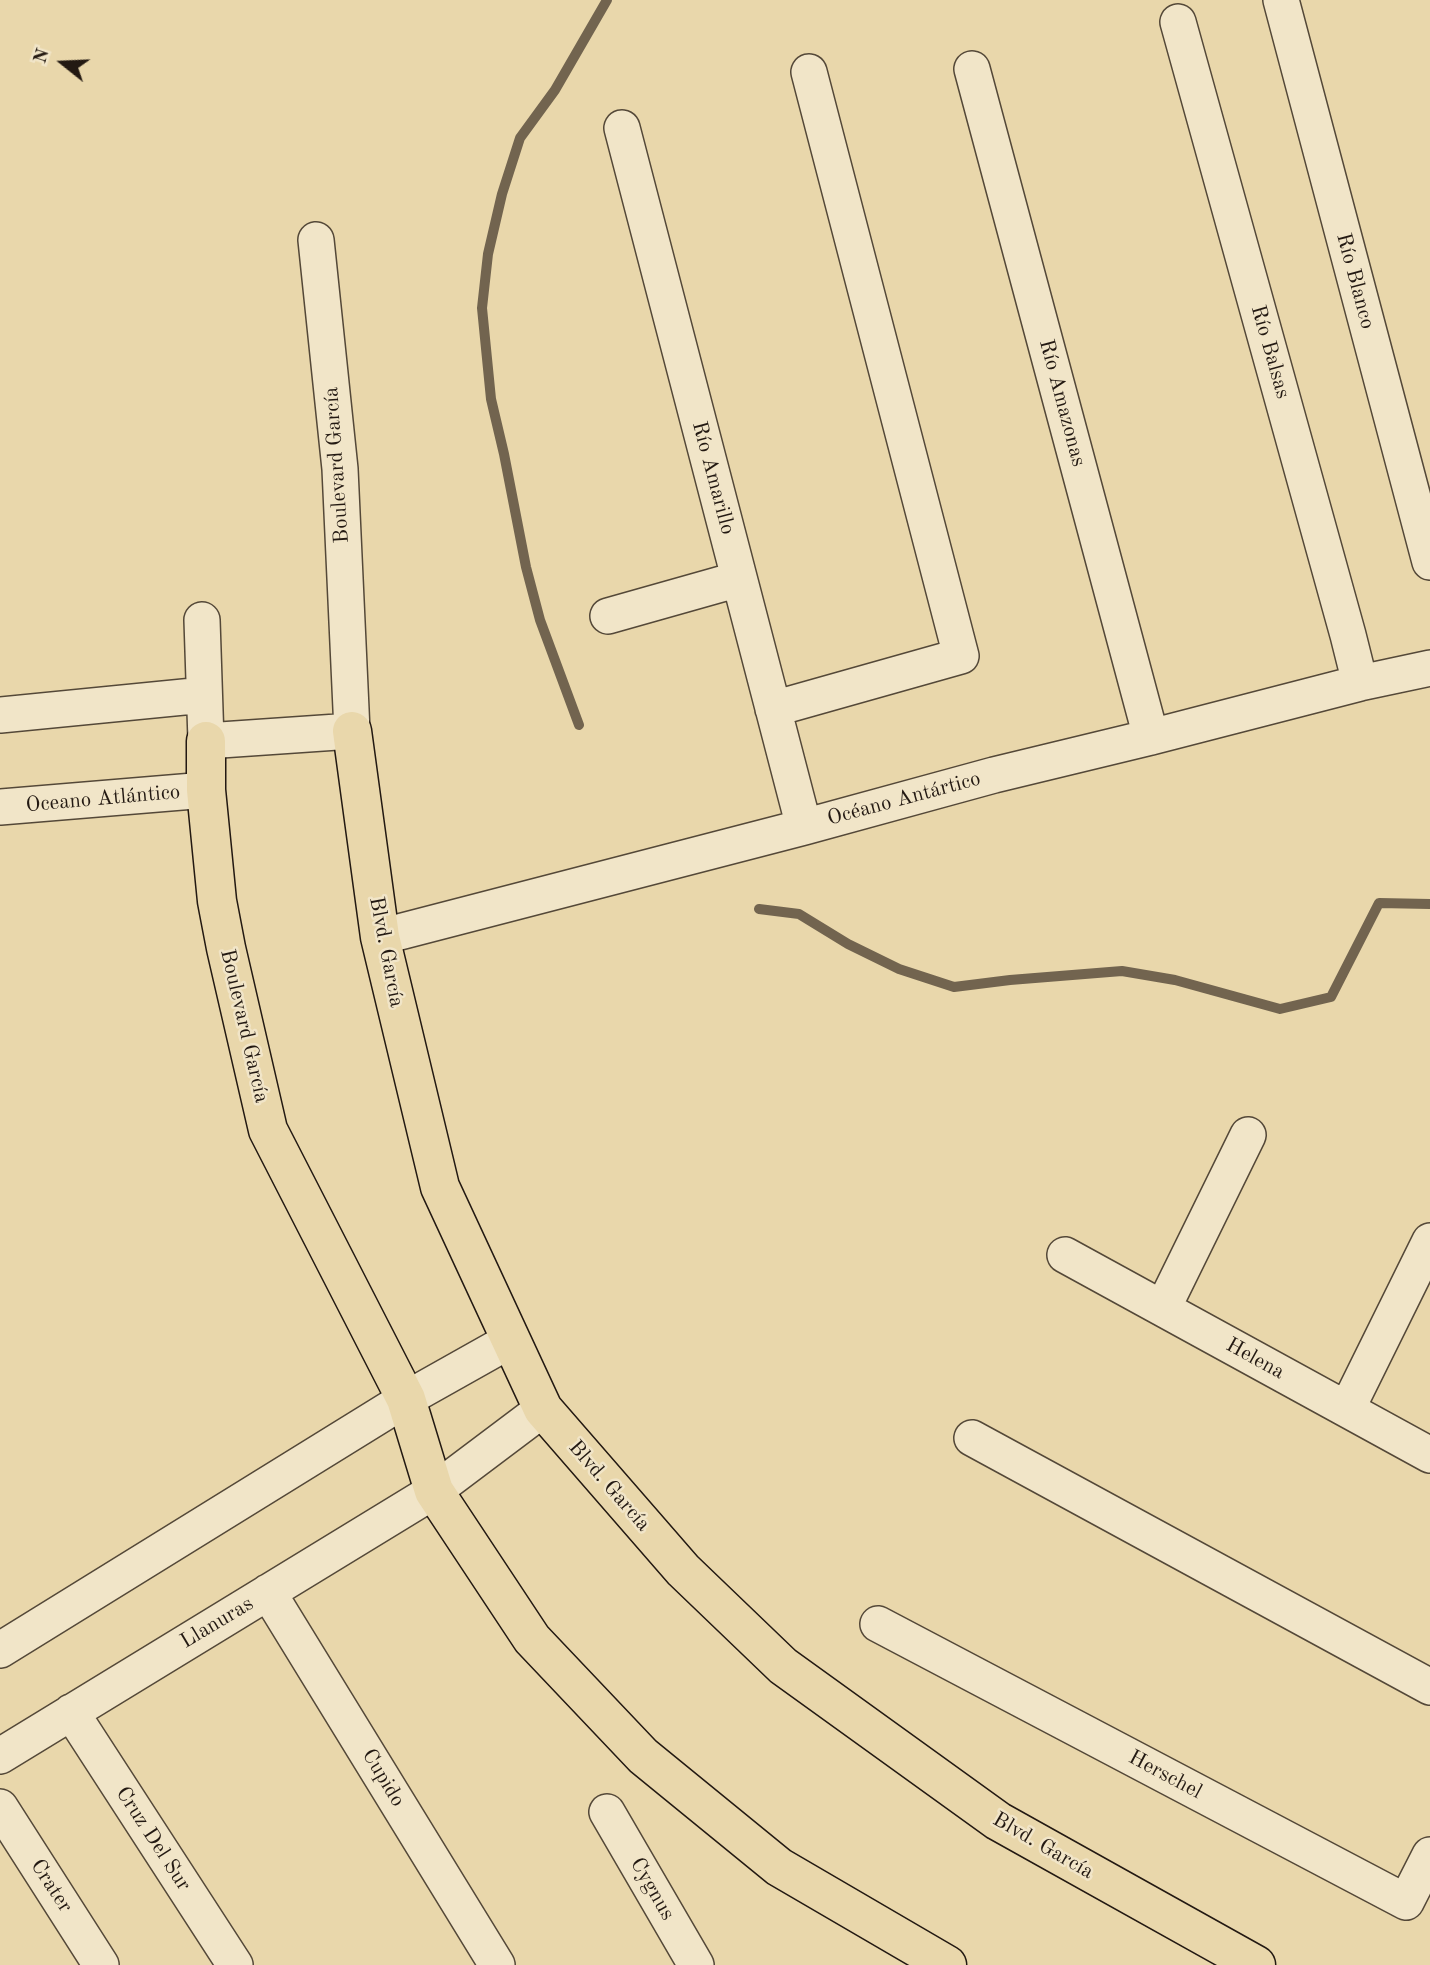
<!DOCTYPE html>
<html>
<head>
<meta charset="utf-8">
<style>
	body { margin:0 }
	#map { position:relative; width:1430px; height:1965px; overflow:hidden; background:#e9d7ab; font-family:"Old Standard TT",serif }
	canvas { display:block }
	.north { position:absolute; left:28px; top:28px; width:70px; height:70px; -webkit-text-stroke:5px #f1e5c8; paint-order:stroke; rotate:288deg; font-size:19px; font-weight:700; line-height:28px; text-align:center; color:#231912 }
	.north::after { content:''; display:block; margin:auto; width:24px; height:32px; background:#231912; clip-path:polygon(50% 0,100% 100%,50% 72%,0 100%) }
</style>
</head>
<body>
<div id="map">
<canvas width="1430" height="1965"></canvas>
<div class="north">N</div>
</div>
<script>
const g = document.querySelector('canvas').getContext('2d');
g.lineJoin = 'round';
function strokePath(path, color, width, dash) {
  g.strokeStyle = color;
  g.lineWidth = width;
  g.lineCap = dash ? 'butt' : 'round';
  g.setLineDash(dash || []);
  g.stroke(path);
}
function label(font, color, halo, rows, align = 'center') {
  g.font = font + ' "Old Standard TT",serif';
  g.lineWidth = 5;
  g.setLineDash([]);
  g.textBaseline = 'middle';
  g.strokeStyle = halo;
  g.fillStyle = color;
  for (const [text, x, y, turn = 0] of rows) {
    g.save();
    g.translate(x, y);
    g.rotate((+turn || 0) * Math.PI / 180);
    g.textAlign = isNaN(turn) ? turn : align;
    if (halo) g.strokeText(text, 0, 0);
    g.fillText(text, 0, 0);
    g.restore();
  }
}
strokePath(new Path2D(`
	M579,725L540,620L526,567L504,454L491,399L482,308L488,254L502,194L520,138L555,90L607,0
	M759,909L799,914L848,944L899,969L954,987L1010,980L1122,971L1175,980L1280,1009L1331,997L1379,903L1430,904`), '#72644f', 10);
const minor = new Path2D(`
	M1281,0L1430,562
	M1178,22L1348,635L1360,683
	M972,69L1151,737
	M622,128L804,827
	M608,616L739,579
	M202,620L206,741L352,731L340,469L316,240
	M773,709L961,656L809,72
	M0,715L204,695
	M0,807L206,790
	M380,937L804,827L994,775L1151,737L1360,683L1430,668
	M1065,1255L1430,1455
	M1163,1308L1248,1135
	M1347,1409L1430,1241
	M972,1438L1430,1687
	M268,1592L497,1965
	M878,1624L1406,1902L1430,1855
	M0,1650L406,1399L511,1340
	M71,1712L235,1965
	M0,1756L434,1491L543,1409
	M0,1807L101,1965
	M607,1812L696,1965`);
const major = new Path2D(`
	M352,731L380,937L440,1187L543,1409L683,1570L783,1666L998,1821L1256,1965
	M206,741V790L217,901L226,948L268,1130L406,1399L434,1491L532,1639L643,1756L779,1867L947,1965`);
strokePath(minor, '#544838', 38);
strokePath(major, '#231912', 41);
strokePath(minor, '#f1e5c8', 35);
strokePath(major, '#e9d7ab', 38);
label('21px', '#231912', '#f1e5c8', [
	["Río Blanco",1355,281,75],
	["Río Balsas",1270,352,74],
	["Río Amazonas",1062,403,75],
	["Boulevard García",337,465,-94],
	["Río Amarillo",713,478,75],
	["Oceano Atlántico",103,799,-5],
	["Océano Antártico",904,799,-15],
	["Blvd. García",386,952,79],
	["Boulevard García",244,1026,77],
	["Helena",1255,1359,29],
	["Blvd. García",609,1486,49],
	["Llanuras",217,1623,-31],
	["Herschel",1165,1775,28],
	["Cupido",383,1778,59],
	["Cruz Del Sur",153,1839,57],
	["Blvd. García",1043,1846,30],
	["Crater",51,1886,57],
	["Cygnus",652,1889,60]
]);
</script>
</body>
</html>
